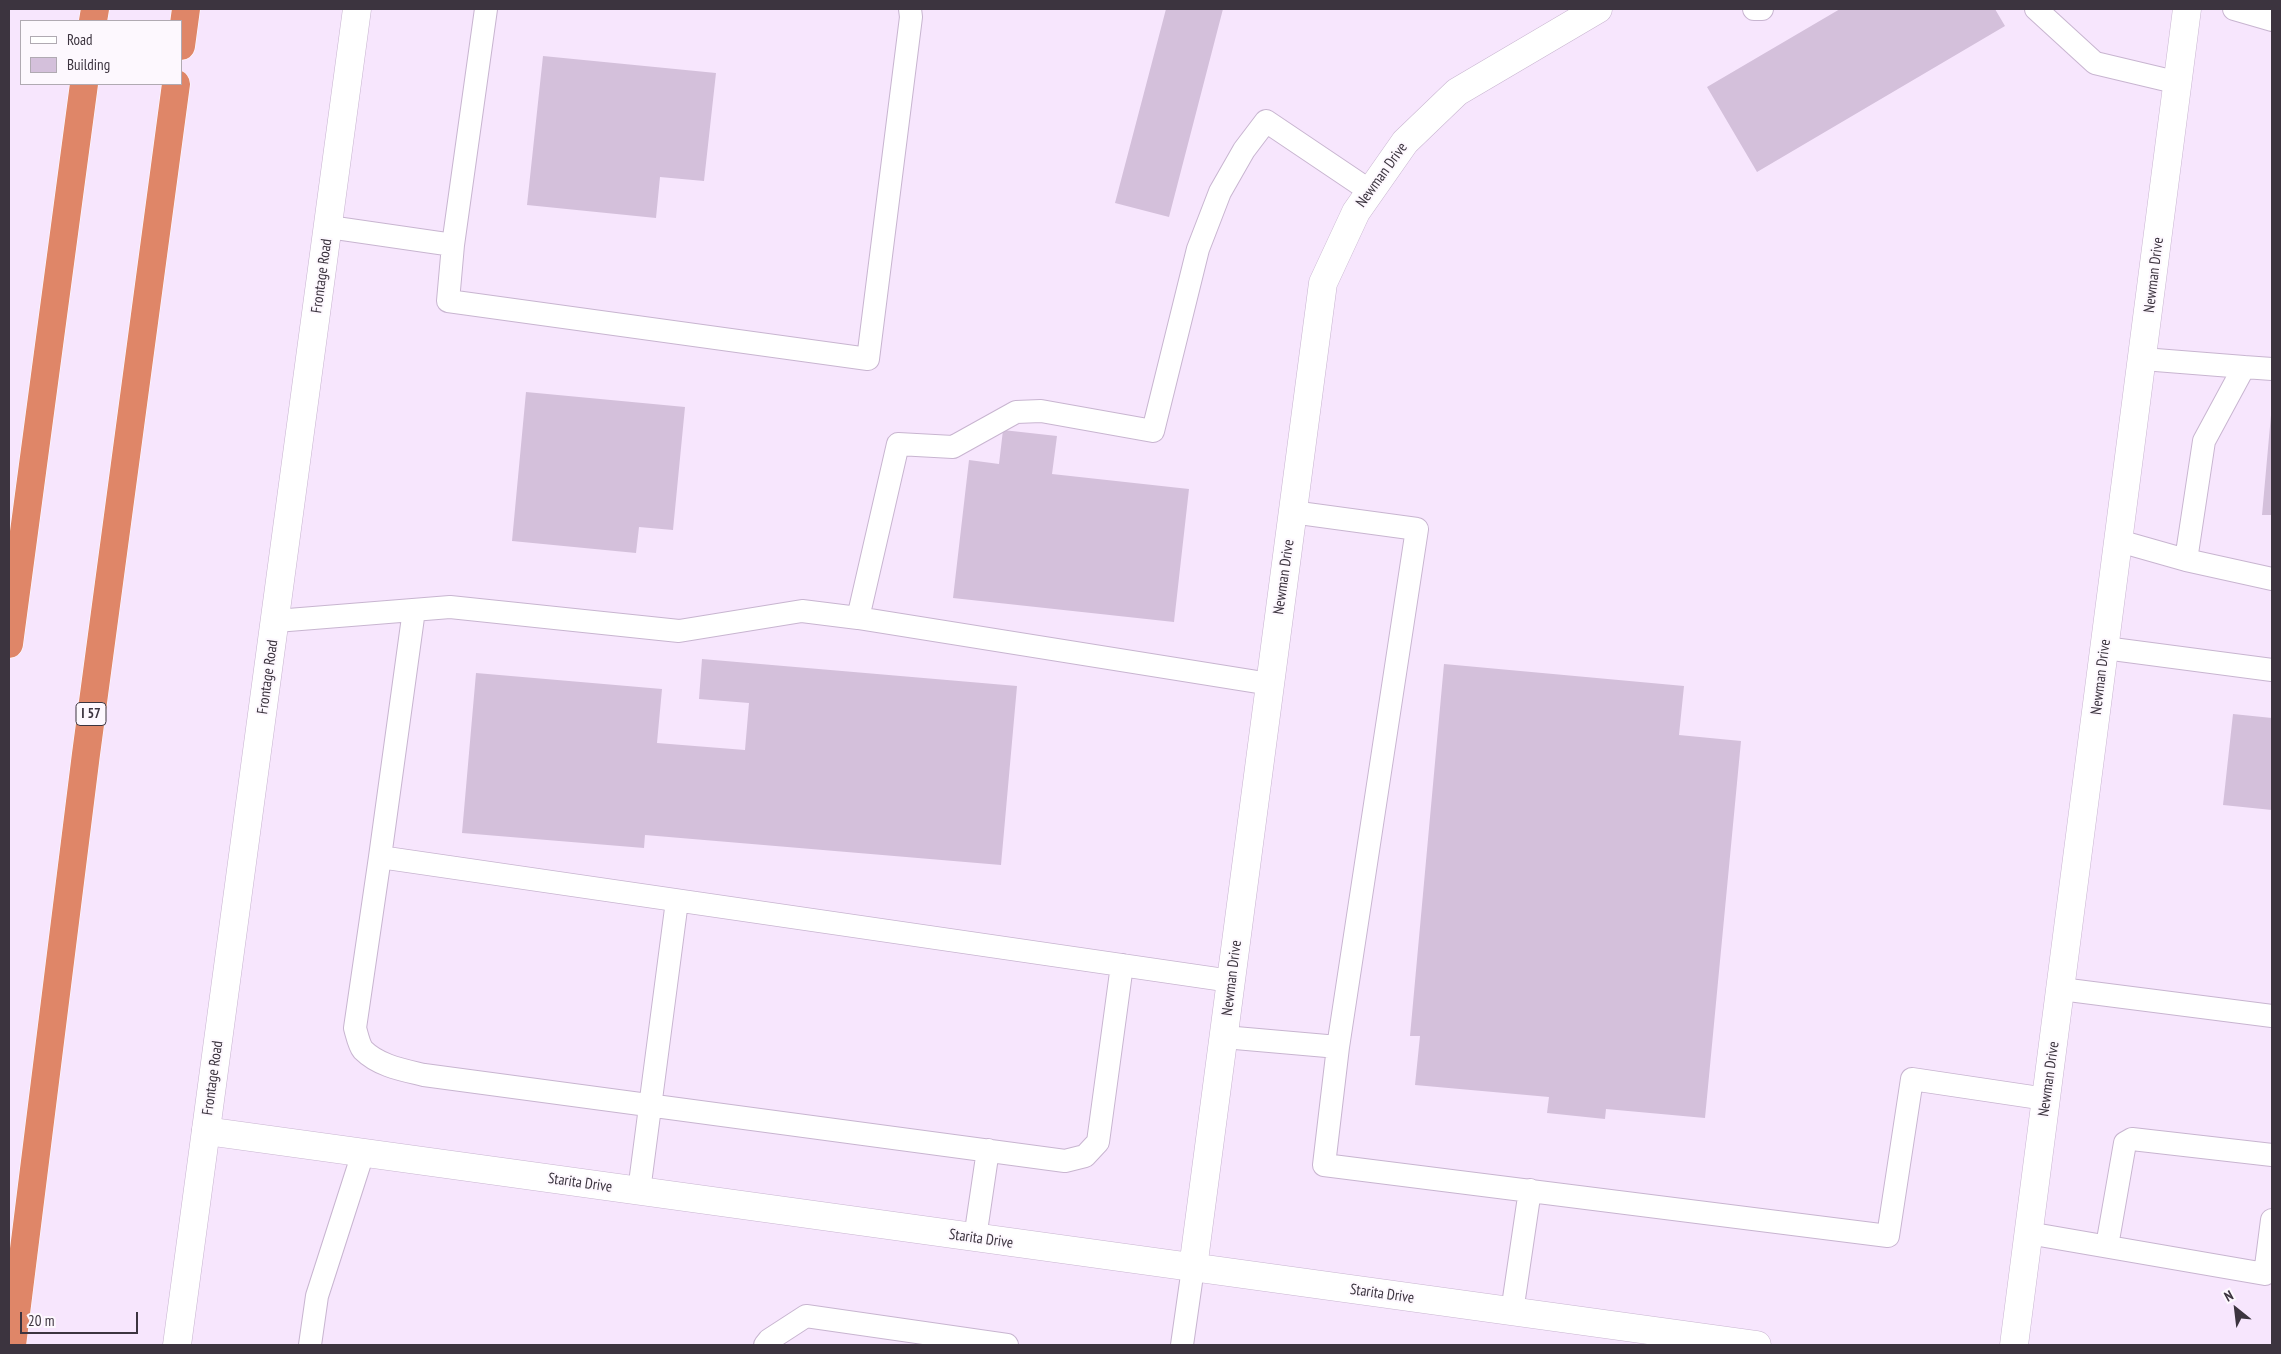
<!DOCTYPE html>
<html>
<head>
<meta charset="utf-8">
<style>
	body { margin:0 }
	#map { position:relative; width:2281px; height:1354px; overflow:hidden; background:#f7e6fd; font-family:"PT Sans Narrow",sans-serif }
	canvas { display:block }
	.frame { position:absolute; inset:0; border:10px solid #3c343f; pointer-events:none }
	.legend { position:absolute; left:20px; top:20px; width:162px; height:65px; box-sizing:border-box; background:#fdf8fe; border:1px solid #b0aab2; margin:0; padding:6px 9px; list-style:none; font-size:15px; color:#3c343f }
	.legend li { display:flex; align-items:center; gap:10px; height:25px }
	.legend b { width:25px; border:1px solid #b0aab2 }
	.north { position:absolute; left:2211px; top:1284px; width:50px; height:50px; -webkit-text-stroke:4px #fdf8fe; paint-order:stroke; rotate:331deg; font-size:14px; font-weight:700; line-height:20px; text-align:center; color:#3c343f }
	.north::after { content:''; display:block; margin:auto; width:18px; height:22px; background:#3c343f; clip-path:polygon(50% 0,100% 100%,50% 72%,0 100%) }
	.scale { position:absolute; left:20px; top:1312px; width:118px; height:22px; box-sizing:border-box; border:2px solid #3c343f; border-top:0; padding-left:6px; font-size:15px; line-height:18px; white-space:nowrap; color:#3c343f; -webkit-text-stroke:4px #fdf8fe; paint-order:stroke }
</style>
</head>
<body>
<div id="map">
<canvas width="2281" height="1354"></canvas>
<div class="frame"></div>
<ul class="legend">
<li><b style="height:6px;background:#fff"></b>Road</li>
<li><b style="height:14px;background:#d4c0db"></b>Building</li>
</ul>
<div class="north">N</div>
<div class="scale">20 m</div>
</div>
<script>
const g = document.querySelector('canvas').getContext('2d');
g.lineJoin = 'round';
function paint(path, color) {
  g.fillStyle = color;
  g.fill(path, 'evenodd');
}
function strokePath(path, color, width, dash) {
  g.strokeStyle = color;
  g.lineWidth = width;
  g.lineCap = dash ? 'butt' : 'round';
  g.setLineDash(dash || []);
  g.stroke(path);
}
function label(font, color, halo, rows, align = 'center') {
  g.font = font + ' "PT Sans Narrow",sans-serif';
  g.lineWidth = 4;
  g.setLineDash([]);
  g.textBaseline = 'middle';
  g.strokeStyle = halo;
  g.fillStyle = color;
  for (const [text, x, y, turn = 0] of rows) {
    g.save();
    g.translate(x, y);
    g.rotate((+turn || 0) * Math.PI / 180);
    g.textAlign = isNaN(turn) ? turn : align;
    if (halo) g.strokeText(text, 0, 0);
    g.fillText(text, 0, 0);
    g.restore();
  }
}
paint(new Path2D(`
	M1166,9H1223L1169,217L1115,203Z
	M1840,9H1995L2005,26L1757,172L1707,87Z
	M543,56L716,73L704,181L660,177L656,218L527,205Z
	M526,392L685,407L673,530L639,527L636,553L512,541Z
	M2271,415H2272V515H2262Z
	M1003,430L1057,436L1052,474L1189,489L1174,622L953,598L969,460L999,464Z
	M702,659L1017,686L1001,865L645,835L644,848L462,833L476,673L662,689L657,743L745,750L749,703L699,699Z
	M1444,664L1684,686L1679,735L1741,741L1705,1118L1606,1109L1605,1119L1547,1113L1549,1097L1415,1085L1420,1036H1410Z
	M2233,714L2272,718V810L2223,805Z`), '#d4c0db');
const lane = new Path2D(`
	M1754,9H1762
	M2036,9L2095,63L2179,83
	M2234,9L2272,20
	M329,227L453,245L486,9
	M453,245L448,301L868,359L911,17L910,9
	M2143,359L2244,367
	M2119,541L2186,560L2272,579
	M2186,560L2204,441L2244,367L2272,369
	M414,610L380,857L1231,981
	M858,618L898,444L953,447L1016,412L1041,411L1153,431L1198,249L1220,192L1244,150L1266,121L1370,191
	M276,621L450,607L679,631L802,611L858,618L1270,684
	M2105,648L2272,670
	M380,857L355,1028C357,1035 359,1045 363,1050C379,1066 403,1070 424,1075L1065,1161L1085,1156L1098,1142L1122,965
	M2061,989L2272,1016
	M1224,1037L1338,1047L1417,529L1292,512
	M1338,1047L1324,1165L1888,1236L1912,1079L2046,1099
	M639,1191L677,901
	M2028,1233L2265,1274L2272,1220
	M975,1238L988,1150
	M2107,1246L2125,1143L2132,1139L2272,1155
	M1512,1312L1530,1190
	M310,1345L317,1296L363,1153
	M765,1345L769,1340L806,1316L1007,1345
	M1182,1345L1193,1268`);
const street = new Path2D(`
	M206,1131L1757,1345
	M1193,1268L1323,283L1356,212L1405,142L1457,92L1598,9
	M2014,1345L2187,9`);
const secondary = new Path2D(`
	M177,1345L357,9`);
const highway = new Path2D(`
	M93,21L95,9
	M181,46L186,9
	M9,644L84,84
	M12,1345L86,754L176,84`);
strokePath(lane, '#c8b5d0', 24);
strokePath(street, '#c8b5d0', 29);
strokePath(secondary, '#c8b5d0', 29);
strokePath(highway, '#fff', 29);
strokePath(lane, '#fff', 22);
strokePath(street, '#fff', 28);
strokePath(secondary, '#fff', 28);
strokePath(highway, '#df8668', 28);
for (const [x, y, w] of [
	[91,714,30]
]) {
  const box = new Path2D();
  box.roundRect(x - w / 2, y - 11.5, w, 23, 4);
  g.fillStyle = '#fdf8fe';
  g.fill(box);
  strokePath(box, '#3c343f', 1);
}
label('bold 14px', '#3c343f', null, [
	["I 57",91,714]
]);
label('15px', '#3c343f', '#fdf8fe', [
	["Newman Drive",1382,175,-54],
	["Newman Drive",2154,275,-83],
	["Frontage Road",322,276,-82],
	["Newman Drive",1284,577,-82],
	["Frontage Road",268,677,-82],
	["Newman Drive",2101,677,-83],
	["Newman Drive",1232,978,-83],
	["Frontage Road",213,1078,-82],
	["Newman Drive",2049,1079,-82],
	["Starita Drive",580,1183,8],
	["Starita Drive",981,1239,8],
	["Starita Drive",1382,1294,8]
]);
</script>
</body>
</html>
